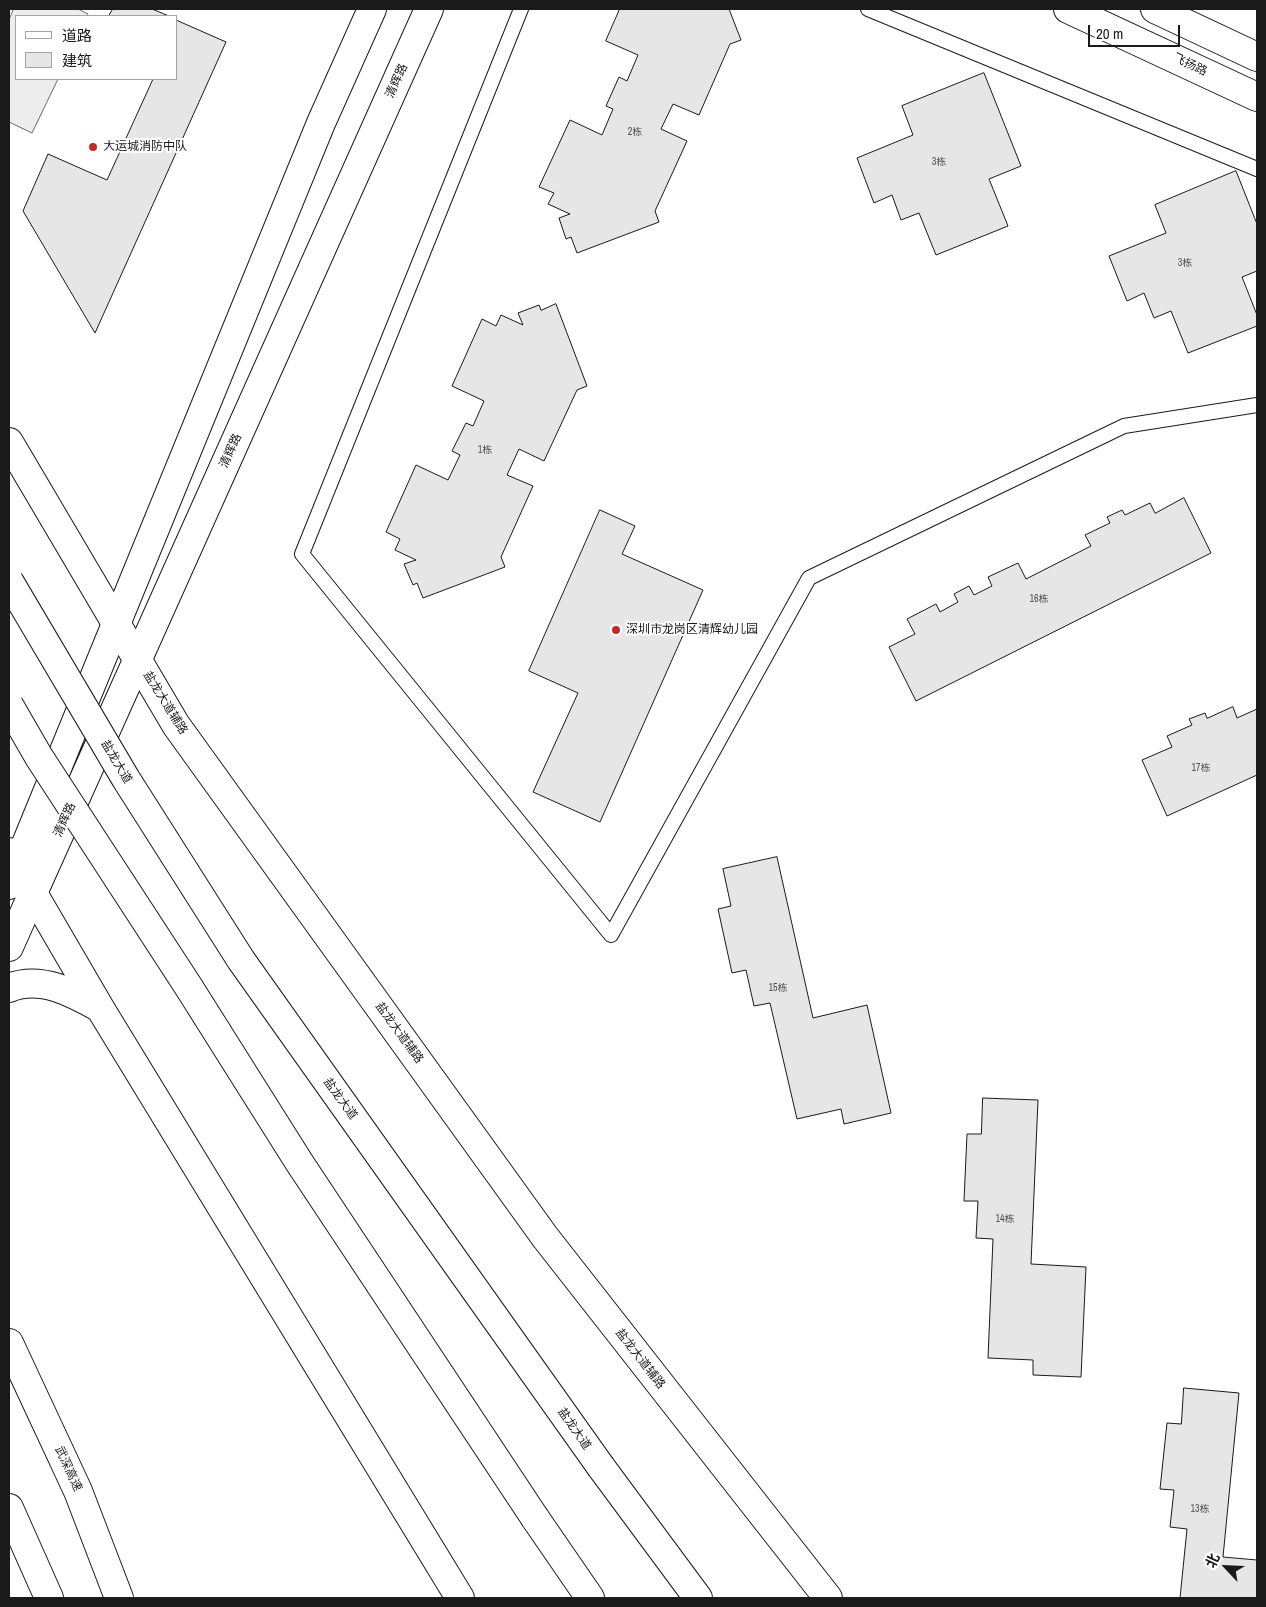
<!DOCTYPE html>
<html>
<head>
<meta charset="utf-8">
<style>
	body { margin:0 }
	#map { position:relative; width:1266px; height:1607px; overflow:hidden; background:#fff; font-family:"Archivo Narrow","Noto Sans SC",sans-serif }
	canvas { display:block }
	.frame { position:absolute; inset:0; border:10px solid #1a1a1a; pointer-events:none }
	.legend { position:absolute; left:15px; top:15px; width:162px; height:65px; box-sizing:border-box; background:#fff; border:1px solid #a3a3a3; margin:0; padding:6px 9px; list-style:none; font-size:15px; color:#1a1a1a }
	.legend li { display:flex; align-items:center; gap:10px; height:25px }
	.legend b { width:25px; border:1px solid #a3a3a3 }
	.north { position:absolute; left:1201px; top:1542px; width:50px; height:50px; -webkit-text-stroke:4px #fff; paint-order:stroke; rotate:295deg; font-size:14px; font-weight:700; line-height:20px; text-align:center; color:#1a1a1a }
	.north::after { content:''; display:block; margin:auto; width:18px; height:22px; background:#1a1a1a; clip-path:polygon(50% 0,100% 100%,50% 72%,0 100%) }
	.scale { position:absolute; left:1088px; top:25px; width:92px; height:22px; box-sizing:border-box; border:2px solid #1a1a1a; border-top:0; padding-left:6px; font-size:15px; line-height:18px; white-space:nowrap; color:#1a1a1a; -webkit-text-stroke:4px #fff; paint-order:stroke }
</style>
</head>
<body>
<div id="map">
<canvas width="1266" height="1607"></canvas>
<div class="frame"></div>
<ul class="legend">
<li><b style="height:6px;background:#fff"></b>道路</li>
<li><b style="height:14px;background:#e6e6e6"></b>建筑</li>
</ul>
<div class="north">北</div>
<div class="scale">20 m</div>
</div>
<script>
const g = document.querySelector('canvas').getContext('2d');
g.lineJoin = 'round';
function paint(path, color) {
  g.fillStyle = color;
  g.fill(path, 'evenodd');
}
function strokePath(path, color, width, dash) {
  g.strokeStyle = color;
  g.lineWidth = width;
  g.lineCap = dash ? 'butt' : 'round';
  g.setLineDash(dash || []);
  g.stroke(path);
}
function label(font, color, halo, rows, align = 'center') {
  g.font = font + ' "Archivo Narrow","Noto Sans SC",sans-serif';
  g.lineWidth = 4;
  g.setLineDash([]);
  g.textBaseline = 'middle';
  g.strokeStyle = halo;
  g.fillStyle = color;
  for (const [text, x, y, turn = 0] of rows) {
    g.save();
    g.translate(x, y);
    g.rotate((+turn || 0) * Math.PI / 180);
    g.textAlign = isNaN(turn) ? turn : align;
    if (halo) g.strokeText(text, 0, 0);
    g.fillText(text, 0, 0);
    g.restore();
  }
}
const built = new Path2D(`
	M14,9H78L88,14L87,16H16V79H58L32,133L9,122V20Z`);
paint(built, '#ededed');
strokePath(built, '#6a6a6a', 1);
const building = new Path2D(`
	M113,9H152L169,16H109Z
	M620,9H729L741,40L730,44L699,115L673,104L661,129L687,141L655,211L659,222L577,253L571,237L566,239L559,218L570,214L548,204L554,193L539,187L570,120L602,135L613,109L606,106L619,77L627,81L638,55L606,41Z
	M176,20L226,42L95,333L23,211L48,154L107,180L153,79H176Z
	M984,73L1021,166L989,179L1008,226L936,255L919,213L901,220L892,195L874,203L857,158L913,135L902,106Z
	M1236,171L1257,224V271L1242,277L1257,315V326L1188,353L1171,311L1154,318L1144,293L1127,301L1109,256L1166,233L1155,205Z
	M556,304L587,386L577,390L544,461L519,449L507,475L533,486L501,557L505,567L423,598L417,583L413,585L404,564L416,560L395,550L400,539L386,532L416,465L448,480L460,455L452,451L466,423L473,426L484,401L452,386L482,319L496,326L501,315L523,325L518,313L539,305L541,310Z
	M1184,498L1211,553L916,701L889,647L915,634L907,619L936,604L940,612L958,602L954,594L969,586L974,595L992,586L988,577L1018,563L1026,579L1091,546L1085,535L1110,523L1107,517L1122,510L1125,515L1150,503L1155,513Z
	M600,510L635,526L622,554L703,590L600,822L533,792L578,693L529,671Z
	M1233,707L1237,718L1257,709V775L1167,816L1142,760L1172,747L1167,736L1192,725L1189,719L1205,713L1207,718Z
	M777,857L813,1018L867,1005L891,1113L844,1124L841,1109L797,1119L770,1003L754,1006L746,970L732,973L718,909L731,906L723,869Z
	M983,1098L1038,1100L1031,1264L1086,1267L1081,1377L1033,1375V1360L988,1358L993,1239L976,1238L978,1201H964L967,1134H981Z
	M1184,1388L1239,1393L1223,1557L1257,1560V1598H1180L1187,1529L1170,1527L1174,1490L1160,1489L1167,1423L1181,1424Z`);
paint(building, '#e6e6e6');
strokePath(building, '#1a1a1a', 1);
const service = new Path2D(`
	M521,9L302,554L611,935L809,578L1124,426L1257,405
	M868,9L1257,169`);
const minor = new Path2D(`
	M9,885L17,866
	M9,947L33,893`);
const tertiary = new Path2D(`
	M1068,9L1257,97
	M1155,9L1257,57
	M17,866L321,123L372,9
	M33,893L429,9`);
const primary = new Path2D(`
	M9,442L176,725L545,1237L828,1598
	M9,852L100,1008L460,1598
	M9,988C41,975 73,993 100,1008`);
const trunk = new Path2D(`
	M601,1467L698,1598
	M535,1518L590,1598`);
const motorway = new Path2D(`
	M9,1343L78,1491L119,1598
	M9,1508L49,1598`);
strokePath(service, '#1a1a1a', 16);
strokePath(minor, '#1a1a1a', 30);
strokePath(tertiary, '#1a1a1a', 30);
strokePath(primary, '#1a1a1a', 30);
strokePath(trunk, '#1a1a1a', 30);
strokePath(motorway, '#1a1a1a', 30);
strokePath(service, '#fff', 14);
strokePath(minor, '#fff', 28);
strokePath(tertiary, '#fff', 28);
strokePath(primary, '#fff', 28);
strokePath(trunk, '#fff', 28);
strokePath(motorway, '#fff', 28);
const trunkBridge = new Path2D(`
	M9,581L126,779L241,960L601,1467
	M9,705L39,757L190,989L299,1162L535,1518`);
strokePath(trunkBridge, '#1a1a1a', 30, []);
strokePath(trunkBridge, '#fff', 28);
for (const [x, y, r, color] of [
	[93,147,5,"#c62828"],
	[616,630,5,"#c62828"]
]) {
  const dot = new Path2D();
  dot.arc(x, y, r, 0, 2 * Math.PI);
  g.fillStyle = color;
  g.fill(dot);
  strokePath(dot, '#fff', 2);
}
label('10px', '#4d4d4d', null, [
	["2栋",635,132],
	["3栋",939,162],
	["3栋",1185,263],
	["1栋",485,450],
	["16栋",1039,599],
	["17栋",1201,768],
	["15栋",778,988],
	["14栋",1005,1219],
	["13栋",1200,1509]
]);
label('12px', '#1a1a1a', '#fff', [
	["飞扬路",1190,65,25],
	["清辉路",397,81,-66],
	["清辉路",231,451,-66],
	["盐龙大道辅路",165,703,58],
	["盐龙大道",116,762,59],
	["清辉路",65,820,-66],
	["盐龙大道辅路",399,1033,54],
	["盐龙大道",340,1099,54],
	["盐龙大道辅路",640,1359,52],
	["盐龙大道",574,1429,55],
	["武深高速",68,1469,65]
]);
label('12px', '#1a1a1a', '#fff', [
	["大运城消防中队",103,147],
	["深圳市龙岗区清辉幼儿园",626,630]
], 'left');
</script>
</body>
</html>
